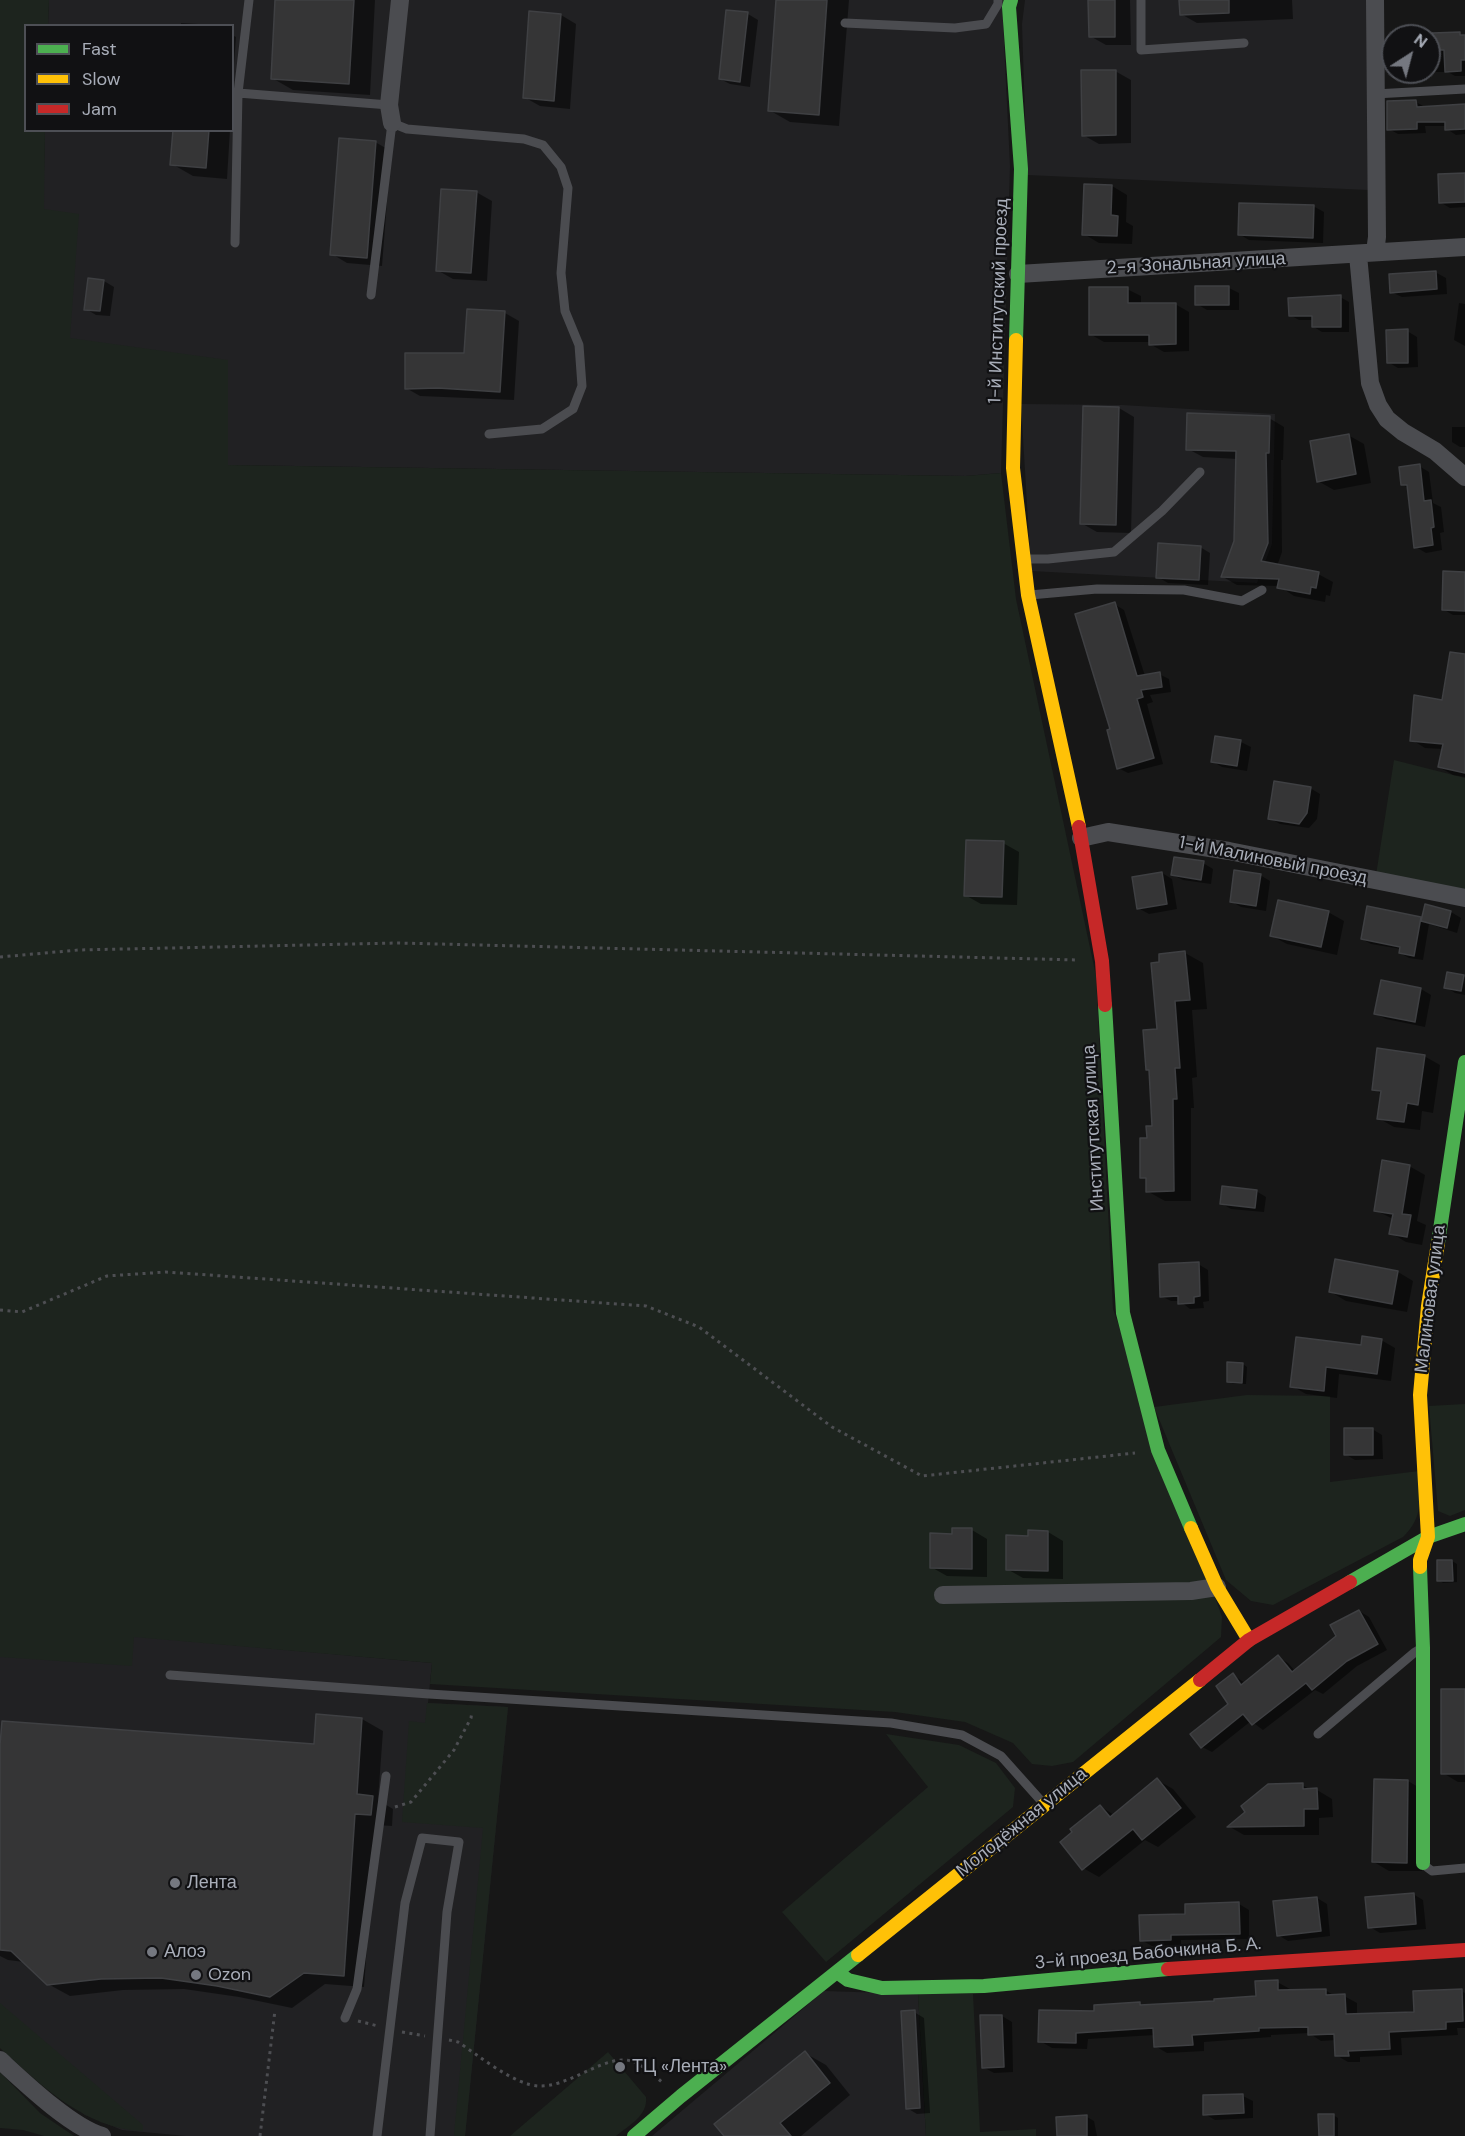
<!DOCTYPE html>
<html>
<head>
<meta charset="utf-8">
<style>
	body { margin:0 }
	#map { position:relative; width:1465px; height:2136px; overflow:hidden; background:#171717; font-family:"DM Sans",sans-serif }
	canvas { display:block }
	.legend { position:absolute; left:24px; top:24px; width:210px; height:108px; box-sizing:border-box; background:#111113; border:2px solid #4d4f55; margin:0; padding:8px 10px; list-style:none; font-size:18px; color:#a8adb8 }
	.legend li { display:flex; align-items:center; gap:12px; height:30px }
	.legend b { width:30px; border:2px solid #4d4f55 }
	.north { position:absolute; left:1381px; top:24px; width:60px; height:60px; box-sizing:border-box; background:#111113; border:2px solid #4d4f55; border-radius:50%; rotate:36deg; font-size:16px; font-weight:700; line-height:24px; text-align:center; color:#a8adb8 }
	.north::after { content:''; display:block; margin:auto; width:21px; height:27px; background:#757880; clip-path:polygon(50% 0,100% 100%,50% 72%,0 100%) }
</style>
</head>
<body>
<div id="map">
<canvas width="1465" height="2136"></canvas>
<ul class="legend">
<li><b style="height:8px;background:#4caf50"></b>Fast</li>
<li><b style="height:8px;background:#ffc107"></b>Slow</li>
<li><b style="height:8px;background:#c62828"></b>Jam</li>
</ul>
<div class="north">N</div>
</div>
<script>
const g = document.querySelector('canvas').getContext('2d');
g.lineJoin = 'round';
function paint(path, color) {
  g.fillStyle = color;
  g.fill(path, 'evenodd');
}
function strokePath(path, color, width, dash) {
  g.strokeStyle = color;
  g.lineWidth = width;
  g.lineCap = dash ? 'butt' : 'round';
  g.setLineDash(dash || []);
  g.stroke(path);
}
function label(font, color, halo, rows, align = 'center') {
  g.font = font + ' "DM Sans",sans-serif';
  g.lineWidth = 4.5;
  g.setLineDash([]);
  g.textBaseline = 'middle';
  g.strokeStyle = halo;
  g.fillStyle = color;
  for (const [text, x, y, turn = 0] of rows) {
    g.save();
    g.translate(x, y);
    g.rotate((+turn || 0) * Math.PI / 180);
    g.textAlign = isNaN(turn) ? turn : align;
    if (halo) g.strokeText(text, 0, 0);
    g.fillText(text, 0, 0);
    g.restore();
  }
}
paint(new Path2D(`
	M49,0H1002L1010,166L1001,473L966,476L227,465L0,466V200L43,209L45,131L232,130V26L48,25Z
	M1025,0H1367L1369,190L1027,175L1022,24Z
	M1021,404L1122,405L1275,414L1272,544L1257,583L1031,571Z
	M0,1624L432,1663L428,1703L508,1707L465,2136H186L122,2130L85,2115L0,2048Z
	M824,1991L918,1994L926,2136H652Z`), '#212123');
paint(new Path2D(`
	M0,0H49L48,25L26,26V130L45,131L44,209L79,214L70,338L228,360V465L966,476L1001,473L1016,599L1096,976L1113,1309L1222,1617L1221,1637L1073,1762L1052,1766L1032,1764L1013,1743L965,1722L895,1712L430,1684L432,1663L134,1637L132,1666L0,1657Z
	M1394,760L1465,778V891L1376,875Z
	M1247,1395L1330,1396V1482L1419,1471C1420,1498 1424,1517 1403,1537L1273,1605L1251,1601L1226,1580L1154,1407Z
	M1465,1404V1510L1450,1516L1438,1511L1429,1406Z
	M427,1703L508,1707L465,2136H455L454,2134L483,1828L402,1822L409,1721L425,1723Z
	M886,1734L959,1745L996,1763L1015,1788L1013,1807L826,1962L782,1912L928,1787Z
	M918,1994H973L980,2132L1036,2129V2136H926Z
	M0,2003L143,2125V2131C85,2129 41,2085 0,2048Z
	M608,2052L646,2097C648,2116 629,2125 616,2136H510Z
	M0,2072L40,2113L74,2136H44L23,2130L0,2128Z`), '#1d241e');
paint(new Path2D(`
	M277,0H375L370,95L293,90L272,78Z
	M777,0H849L839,126L790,122L769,110Z
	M1090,0H1130L1131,45H1106L1090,36Z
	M1181,0H1292L1293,19L1197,23L1181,14Z
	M748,14L758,20L750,87L730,84L720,79Z
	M561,15L576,24L570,109L540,106L524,97Z
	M181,23L215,25L216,26H181Z
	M1459,33L1465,36V76H1455L1448,72H1424H1429V46L1434,45Z
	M232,35L236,37L232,91Z
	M1115,71L1131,80V143L1099,144L1083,135Z
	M1416,102L1425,107L1465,106V134L1456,135L1447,129V126H1425L1426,133L1398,134L1389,129Z
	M174,130H230L227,179L193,176L172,164Z
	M375,142L391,151L382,266L347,263L332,254Z
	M1465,175V207L1450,208L1440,202Z
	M1112,186L1127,195L1126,222L1133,226L1132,244L1099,243L1084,234Z
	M476,192L492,201L487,281L453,279L437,270Z
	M1313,206L1324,212L1323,243L1249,240L1239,234Z
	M1435,272L1446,278L1447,294L1402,297L1391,292Z
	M104,281L114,287L110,316L96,315L86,309Z
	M1229,288L1239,293V310H1207L1197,304Z
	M1127,289L1141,296V305L1175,304L1189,312V351L1164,352L1150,344V342H1104L1090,334Z
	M1340,297L1349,302V332H1322L1314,327V320H1299L1290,315Z
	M1459,303L1465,304V346L1454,340Z
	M505,313L519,321L514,400L420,396L406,388L465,354Z
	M1407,331L1417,337L1418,367L1398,368L1388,362Z
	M1119,408L1134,417L1131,533L1097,532L1081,523Z
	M1269,418L1284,427L1283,460H1281L1282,552L1277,566L1318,574L1333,582L1330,596L1326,595L1325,602L1294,596L1279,586L1237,585L1223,577L1236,542L1237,459L1203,457L1188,449Z
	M1452,427H1465V447H1460L1452,442Z
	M1348,435L1364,444L1371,483L1334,490L1318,481Z
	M1419,466L1429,472L1433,503L1441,507L1444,532L1440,533L1442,550L1426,553L1416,547L1409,489L1402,484Z
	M1200,547L1210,553L1208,585L1168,583L1158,577Z
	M1465,573V615H1453L1443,609Z
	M1114,604L1124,610L1145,676L1159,674L1169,679L1171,692L1150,695L1153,702L1147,704L1163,764L1128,773L1118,768L1112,730Z
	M1465,656V777L1453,775L1439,767L1443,749L1425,748L1412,740L1444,701Z
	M1241,742L1251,747L1247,771L1222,767L1212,761Z
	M1310,788L1320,794L1317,819L1309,828L1280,824L1270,818Z
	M1003,843L1019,852L1017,905L981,904L965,895Z
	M1203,863L1213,869L1211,884L1183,880L1173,875Z
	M1162,873L1172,879L1177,909L1149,914L1138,908Z
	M1260,875L1270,881L1266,911L1241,907L1231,901Z
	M1426,906L1451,912L1461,918L1457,933L1429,924L1423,960L1409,958L1400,953L1401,949L1371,944L1362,939L1421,918L1423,919Z
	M1328,912L1344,921L1337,955L1287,944L1272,936Z
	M1185,953L1203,963L1207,1009L1192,1010L1197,1077L1192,1078L1194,1108H1191V1201H1165L1147,1191V1180L1142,1177L1148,1139L1153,1127L1151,1071L1148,1070L1159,1030L1161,963Z
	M1448,973L1465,977V995L1455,993L1446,987Z
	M1421,989L1431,995L1425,1027L1386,1019L1376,1014Z
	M1424,1056L1440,1065L1433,1113L1422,1111L1420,1130L1394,1127L1378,1118L1382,1094L1374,1089Z
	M1409,1166L1425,1175L1417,1221L1426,1225L1422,1245L1406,1242L1391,1233L1393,1219L1375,1210Z
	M1256,1191L1266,1197L1264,1212L1231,1209L1221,1203Z
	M1198,1264L1208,1270L1209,1301L1203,1302L1204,1308L1190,1309L1180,1301H1171L1161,1296Z
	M1398,1272L1413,1281L1407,1312L1346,1301L1331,1292Z
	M1298,1339L1362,1347L1381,1340L1395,1348L1391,1381L1339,1374L1337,1398L1306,1394L1292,1386Z
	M1243,1364L1247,1367L1246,1384H1233L1228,1381Z
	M1372,1429L1382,1435L1383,1459L1355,1460L1345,1454Z
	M972,1530L987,1539V1577L947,1576L931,1567L954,1535Z
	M1048,1532L1063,1541V1579L1023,1578L1007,1569L1029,1537Z
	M1452,1561L1457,1564V1582L1443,1583L1439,1580Z
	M1359,1611L1369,1617L1387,1650L1357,1666L1323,1694L1315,1690L1263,1730L1251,1721L1212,1752L1202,1747L1230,1704L1233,1675L1245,1683L1278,1657L1288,1663L1295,1671L1338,1636Z
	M1465,1690V1782H1458L1443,1773Z
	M317,1716L362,1719L383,1731L378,1800L393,1809L392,1826L376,1825L364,1987L325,1984L292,2008L239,1997L184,1989L123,1990L70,1996L48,1984L24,1962L8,1960L0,1956V1766L315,1746Z
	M1157,1780L1173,1789L1196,1817L1158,1847L1145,1840L1099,1877L1083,1868L1100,1806L1114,1815Z
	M1408,1781L1423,1790L1422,1871H1389L1374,1862Z
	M1302,1785L1311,1790H1317L1332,1799L1333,1817L1319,1818V1835H1244L1230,1827Z
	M1413,1894L1423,1900L1426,1929L1380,1933L1370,1927Z
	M1317,1898L1327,1904L1330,1936L1288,1941L1278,1935Z
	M1239,1904L1249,1910V1939L1181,1940V1945L1152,1946L1141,1940L1186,1916Z
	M1277,1982L1290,1989V1992L1325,1990L1335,1996H1344L1357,2003V2015L1415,2013L1461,1991L1465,1993V2028H1457L1458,2035L1401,2038L1402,2055L1360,2057V2062H1348L1336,2055V2040L1321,2041L1309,2033L1271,2035V2037L1204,2042V2051L1167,2053L1155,2046V2035L1088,2039L1087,2049L1052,2048L1040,2041L1096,2012L1140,2004L1144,2006L1216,2003L1257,1997Z
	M914,2012L924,2018L930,2113L917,2114L907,2108Z
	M1002,2016L1012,2022L1013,2072L994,2073L983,2067Z
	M805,2053L826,2065L850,2095L801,2136H726Z
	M1243,2096L1253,2101V2118L1215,2120L1205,2114Z
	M1333,2115L1338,2118V2136H1321Z
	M1087,2117L1094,2121L1097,2136H1059Z`), '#0007');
const building = new Path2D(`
	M275,0H354L349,84L271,79Z
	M776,0H827L819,115L768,111Z
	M1088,0H1115V37H1089Z
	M1179,0H1229V13L1180,15Z
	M726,10L748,12L740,82L719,79Z
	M529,11L561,14L554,101L523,98Z
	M1460,32V35H1465V60H1461V71L1445,72L1444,50H1432V33Z
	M1081,70H1116V135L1082,136Z
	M1416,100L1417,107L1465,104V129L1445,130V122H1417V129L1387,130V101Z
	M173,130H209L206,168L170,165Z
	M339,138L376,141L367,258L330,255Z
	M1465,173V202L1439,203L1438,174Z
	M1084,184L1112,185L1111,215L1118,216L1117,236L1082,235Z
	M441,189L477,191L471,273L436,271Z
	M1239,203L1314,205L1313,238L1238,235Z
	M1436,271L1437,289L1390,293L1389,274Z
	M88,278L104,280L100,311L84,310Z
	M1195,286H1229V305H1195Z
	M1089,287H1128V303H1176V344L1149,345V335H1089Z
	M1341,295V327H1312V316H1289L1288,298Z
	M467,309L505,311L500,392L438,388L405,389V353H464Z
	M1408,329V363H1387L1386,330Z
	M1083,406L1119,407L1116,525L1080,524Z
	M1187,413L1270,416L1269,453H1266L1268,543L1261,561L1319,572L1316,588L1311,587L1310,594L1277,588L1279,579L1221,577L1234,541L1236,451L1186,450Z
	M1349,434L1356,474L1317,482L1310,441Z
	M1420,464L1424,501L1431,500L1434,527L1431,528L1433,545L1414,548L1407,485H1401L1399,467Z
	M1158,543L1201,546L1199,580L1156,578Z
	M1443,571L1465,572V611L1442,610Z
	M1115,602L1137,676L1160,672L1162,687L1141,690L1143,697L1137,699L1154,758L1117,769L1107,730L1110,729L1075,614Z
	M1450,652L1465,654V773L1438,767L1443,744L1410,741L1414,695L1442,700Z
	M1215,736L1241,740L1237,766L1211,762Z
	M1274,781L1311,787L1307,813L1299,824L1268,819Z
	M966,840L1004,841L1002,897L964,896Z
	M1174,857L1204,861L1201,880L1171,875Z
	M1234,870L1261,874L1256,906L1230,902Z
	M1162,872L1167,904L1137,909L1132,877Z
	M1278,900L1329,911L1321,947L1270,936Z
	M1425,904L1451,911L1447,928L1421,921Z
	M1367,906L1421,917L1414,956L1399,953L1400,947L1361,939Z
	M1185,951L1190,1000L1175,1001L1180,1068H1175L1177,1099H1173L1174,1191L1146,1192V1178H1140V1138H1147L1146,1126H1152L1149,1070H1146L1143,1030L1157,1029L1151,963L1159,962V954Z
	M1447,972L1464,975L1461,991L1444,988Z
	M1381,980L1421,988L1415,1022L1374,1014Z
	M1377,1048L1425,1055L1418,1105L1407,1103L1404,1122L1377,1119L1381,1091L1372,1090Z
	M1382,1160L1410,1165L1402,1214L1411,1215L1407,1237L1389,1234L1393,1214L1374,1211Z
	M1222,1186L1257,1190L1255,1208L1220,1204Z
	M1335,1259L1398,1271L1392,1304L1329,1292Z
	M1199,1262L1200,1296L1194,1297V1303L1178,1304V1296L1160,1297L1159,1264Z
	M1362,1336L1382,1339L1377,1374L1326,1367L1324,1391L1290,1387L1296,1337L1361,1345Z
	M1227,1362L1243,1363L1242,1383L1227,1382Z
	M1344,1428H1373V1455H1344Z
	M952,1528H972V1569L930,1568V1533L952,1534Z
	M1028,1530L1048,1531V1571L1006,1570V1535L1028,1536Z
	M1437,1560H1452L1453,1581H1437Z
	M1359,1610L1378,1644L1347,1661L1312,1690L1306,1683L1252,1725L1243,1714L1201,1748L1190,1734L1228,1704L1216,1686L1233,1673L1241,1685L1278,1655L1292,1672L1336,1636L1330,1625Z
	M1441,1689H1465V1774H1441Z
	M316,1714L362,1718L357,1794L373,1796L371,1815L355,1814L344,1976L304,1973L270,1997L217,1986L161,1978L101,1979L47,1985L11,1951L0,1950V1745L2,1721L314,1744Z
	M1157,1778L1181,1808L1142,1840L1133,1829L1082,1870L1060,1842L1072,1832L1070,1829L1100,1805L1110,1817Z
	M1374,1779L1408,1780L1407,1863L1372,1862Z
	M1303,1783V1789L1317,1788L1318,1809H1304V1826L1227,1827L1245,1812L1241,1806L1268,1784Z
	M1414,1893L1416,1924L1368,1928L1365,1897Z
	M1317,1897L1321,1931L1277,1936L1273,1901Z
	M1239,1902L1240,1934L1171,1935V1940L1140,1941L1139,1915L1185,1914V1904Z
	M1278,1980V1990L1326,1989V1995L1345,1994L1346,2014L1414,2012L1413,1991L1462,1989L1463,2021L1446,2022V2029L1389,2032L1390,2049L1348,2051L1349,2056H1335L1334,2034L1308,2035V2027L1259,2028V2031L1192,2035L1193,2045L1154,2047L1153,2028L1076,2033V2043L1038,2042L1039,2010L1094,2011V2005L1140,2002V2005L1214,2001V1999L1256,1996L1255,1981Z
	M915,2010L920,2108L906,2109L901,2011Z
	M980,2015H1002L1004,2067L982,2068Z
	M805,2051L830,2083L780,2123L791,2136H724L714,2124Z
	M1243,2094L1244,2113L1203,2115V2095Z
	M1318,2114H1334V2136H1319Z
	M1087,2115V2136H1057L1056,2117Z`);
paint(building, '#353536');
strokePath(building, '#3f4043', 1.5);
strokePath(new Path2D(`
	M0,957L79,950L398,943L1079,960
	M0,1310L22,1312L107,1276L166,1272L646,1306L699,1327L832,1427L922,1476L1135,1453
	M395,1807L411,1802L454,1750L471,1718L472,1711
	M358,2021L378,2026
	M402,2032L425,2036
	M449,2040L458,2042C478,2055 514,2085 539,2086C567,2087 598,2060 623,2060C637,2059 652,2074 662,2082
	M260,2136L275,2010`), '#4d4e52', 3, [3, 4.5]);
strokePath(new Path2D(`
	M249,0L238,93L389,105
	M1141,0V50L1244,43
	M845,23L955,28L986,24L998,4V0
	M1375,94L1465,89
	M235,243L238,93
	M371,295L392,123L407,129L524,139L543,145L561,167L568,188L561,273L565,311L579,345L582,386L573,409L542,429L489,434
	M1026,559H1048L1114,552L1162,511L1200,472
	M1030,595L1097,589L1184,590L1242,601L1262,590
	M170,1675L429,1694L891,1723L962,1735L1001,1756L1043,1803
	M1318,1734L1415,1652L1420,1649
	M1424,1865L1432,1871L1465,1868
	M345,2018L357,1989L386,1776
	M377,2136L405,1903L422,1838L459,1842L447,1912L430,2136`), '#4b4c50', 9);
strokePath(new Path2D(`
	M1375,0L1377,237L1375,252
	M392,123L389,105L400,0
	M1358,255L1370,383L1378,405L1387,419L1403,432L1435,451L1465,477
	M1018,274L1465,247
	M1081,838L1108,832L1229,851L1465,898
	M943,1595L1191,1591L1217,1587
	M0,2060C24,2082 71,2127 102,2136`), '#4b4c50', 18);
strokePath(new Path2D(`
	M1011,0L1009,7L1021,169L1016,340
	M1105,1005L1123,1313L1158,1450L1191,1528
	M1438,1243L1465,1062
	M1420,1567L1423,1648V1863
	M1350,1582L1428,1537L1465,1524
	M837,1972L848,1980L882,1988L984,1986L1168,1969
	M634,2136L681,2096L858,1955`), '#4caf50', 14);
strokePath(new Path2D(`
	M1016,340L1013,468L1028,595L1079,827
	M1191,1528L1217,1587L1249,1640
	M1420,1567V1560L1428,1537L1420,1395L1428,1306L1438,1243
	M858,1955L1200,1680`), '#ffc107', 14);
strokePath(new Path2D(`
	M1079,827L1102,961L1105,1005
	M1200,1680L1249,1640L1350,1582
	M1168,1969L1465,1950`), '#c62828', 14);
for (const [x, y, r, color] of [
	[175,1883,6,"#757880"],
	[152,1952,6,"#757880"],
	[196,1975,6,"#757880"],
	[620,2067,6,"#757880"]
]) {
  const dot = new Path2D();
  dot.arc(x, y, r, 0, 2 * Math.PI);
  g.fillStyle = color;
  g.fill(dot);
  strokePath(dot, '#111113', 2);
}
label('18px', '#a8adb8', '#111113', [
	["2-я Зональная улица",1196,264,-3],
	["1-й Институтский проезд",999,301,-88],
	["1-й Малиновый проезд",1273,861,11],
	["Институтская улица",1094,1128,-93],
	["Малиновая улица",1431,1299,-83],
	["Молодёжная улица",1022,1823,-39],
	["3-й проезд Бабочкина Б. А.",1148,1954,-5]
]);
label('18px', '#a8adb8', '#111113', [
	["Лента",187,1883],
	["Алоэ",164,1952],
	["Ozon",208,1975],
	["ТЦ «Лента»",632,2067]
], 'left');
</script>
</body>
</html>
